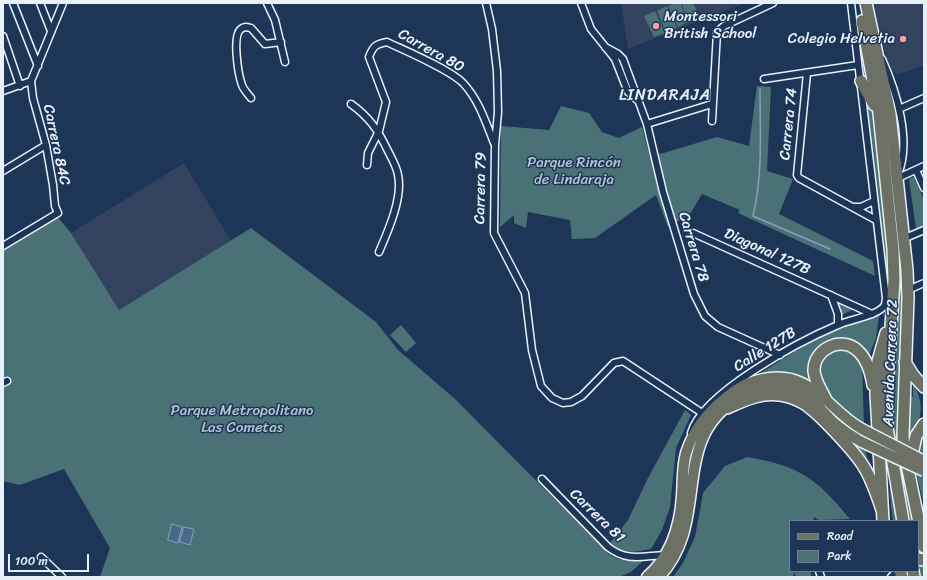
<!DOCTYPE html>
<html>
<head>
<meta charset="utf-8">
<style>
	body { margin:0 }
	#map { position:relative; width:927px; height:580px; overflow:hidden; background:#1d3557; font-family:Sriracha,sans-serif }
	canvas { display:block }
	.frame { position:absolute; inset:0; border:4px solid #e8f1f8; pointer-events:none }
	.legend { position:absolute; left:789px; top:520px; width:130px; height:52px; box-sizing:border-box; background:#1d3557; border:1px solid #6e8097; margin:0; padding:5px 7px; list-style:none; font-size:12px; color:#e8f1f8 }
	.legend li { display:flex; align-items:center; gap:8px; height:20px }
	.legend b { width:20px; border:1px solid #6e8097 }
	.scale { position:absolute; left:8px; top:554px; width:81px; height:18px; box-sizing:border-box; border:2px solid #e8f1f8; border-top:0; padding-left:5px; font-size:12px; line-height:14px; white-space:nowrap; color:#e8f1f8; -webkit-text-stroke:3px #1d3557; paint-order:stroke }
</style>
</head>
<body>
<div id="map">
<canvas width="927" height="580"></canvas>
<div class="frame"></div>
<ul class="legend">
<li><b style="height:5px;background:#6c7065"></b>Road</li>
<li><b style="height:11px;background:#4a7276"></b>Park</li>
</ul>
<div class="scale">100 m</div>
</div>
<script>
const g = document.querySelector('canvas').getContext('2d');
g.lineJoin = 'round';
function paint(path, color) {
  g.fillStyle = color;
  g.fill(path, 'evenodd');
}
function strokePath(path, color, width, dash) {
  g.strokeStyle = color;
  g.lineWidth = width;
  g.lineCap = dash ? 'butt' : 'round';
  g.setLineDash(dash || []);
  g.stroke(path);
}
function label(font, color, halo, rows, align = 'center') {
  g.font = font + ' Sriracha,sans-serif';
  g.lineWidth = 3;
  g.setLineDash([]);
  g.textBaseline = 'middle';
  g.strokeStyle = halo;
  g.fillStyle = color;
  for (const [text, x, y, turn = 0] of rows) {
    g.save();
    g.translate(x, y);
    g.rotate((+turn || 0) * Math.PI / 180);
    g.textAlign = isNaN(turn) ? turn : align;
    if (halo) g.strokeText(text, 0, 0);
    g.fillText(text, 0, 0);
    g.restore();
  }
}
paint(new Path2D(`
	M621,3H745L628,49Z
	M872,3H924V65L898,75L893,71L887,60Z
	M184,163L231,241L119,310L71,233Z`), '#33435f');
paint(new Path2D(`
	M675,3H680L688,22L678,27L668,6Z
	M681,3H693L700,18L689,22Z
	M667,6L677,28L666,32L657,11Z
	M655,11L665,33L654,37L644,16Z
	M855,11L873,93L862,81Z
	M757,86L771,87L767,171L793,179L779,214L873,261L875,276L738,213L740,210L702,194L690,214L668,227L656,195L595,238L572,239L570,220L528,212L526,228L514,223V215L500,227L501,126L549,130L561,106L589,113L602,132L619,138L642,127L650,157L717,137L749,146Z
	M864,93L875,113L890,266L889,309Z
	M886,114L904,279L898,421L915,521H909L897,464L892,422L891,401L897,324Z
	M914,177L924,200V226L916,229L909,179Z
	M55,214L71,233L119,310L251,228L376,322L398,350L455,399L610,555C622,562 631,561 644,560L631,572L619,577H100L110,548L64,469L20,485L3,481V246Z
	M838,303L854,309L842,315Z
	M879,316L876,338L868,358L862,350L821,349L815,386L755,377C794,352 832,325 879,316Z
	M401,325L416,343L406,352L390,335Z
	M835,347L849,349L862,362L864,427L830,398L819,379L818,363Z
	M913,384C927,406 920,424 908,446L907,395L913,397Z
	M685,410L691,415L676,448L670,507L662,530L651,549C632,552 626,555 610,543L628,520L648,478Z
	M923,429L924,457L916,453Z
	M844,438L866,450L868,467Z
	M747,457C800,466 816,478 850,519L819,520L814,517L813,521H790V571H810L812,577H796L794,572L793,577H673L683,563L695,537L703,493L725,466Z
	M890,469L901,521H893L890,496Z
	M916,472L924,476V503L923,501Z
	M918,536L924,566V577H919Z`), '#4a7276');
const water = new Path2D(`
	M172,524L182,527L178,543L168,540Z
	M184,527L194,529L190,545L180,542Z`);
paint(water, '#466a8d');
strokePath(water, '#87a0b8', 1);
strokePath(new Path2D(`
	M760,89C760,131 763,175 753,216L830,249`), '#87a0b8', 1.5);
const minor = new Path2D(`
	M13,3L38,66
	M40,3L51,31
	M267,3L275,20L285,62
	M486,3L492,29L497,71L498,112L495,145L494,233L525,293L532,350L541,386L552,398L563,403L571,402L582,396L614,363L623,361L702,413
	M581,3L591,29L615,59L628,92L637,100
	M3,36L20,86
	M605,47L618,54L623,59L647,124L663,192L694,294L705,316L718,327L780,355
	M882,59C896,90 912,141 898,174
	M807,73L797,175L799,178L876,220
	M764,79L858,65
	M3,91L31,81L63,3
	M251,98C248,94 243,89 242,85C238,74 232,35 241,29C244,26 247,27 251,28L265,44L281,42
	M351,104C369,117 378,130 387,149C391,157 397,167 398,175C403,198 388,231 379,252
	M899,109L924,98
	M712,121L717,32L724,26L773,3
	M647,124L712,104
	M367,165L368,153L379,131L386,102L369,57C373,46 376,44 387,42C406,51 449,69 463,83C479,100 486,123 494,143
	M916,170L924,188
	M3,171L46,145
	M896,179L924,166
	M853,207H861L874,201
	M693,233L872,314
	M903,239L924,230
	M3,246L58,213L55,206L53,185L46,145L33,98L31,81
	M908,290L924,283
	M831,295L838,314V325
	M3,383L7,381
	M691,433C702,393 800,341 838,325C850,319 878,316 885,305L886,298L851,3
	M542,479L608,547C627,562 642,556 665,555
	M41,557L62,577
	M819,571L821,577
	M891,577L895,573L901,576`);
const primary = new Path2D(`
	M647,577C671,556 680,526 682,496C683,482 682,467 686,453C694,427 713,406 736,390C751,380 772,375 791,379C821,387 836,415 862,429
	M659,577C715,518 663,432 750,392C765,385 786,385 801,393C813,399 822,411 832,421C841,429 851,436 862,442`);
const trunk = new Path2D(`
	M866,3L890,114L907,270L908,298L903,436L904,450L924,547
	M862,21L879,113L893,249L894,280L887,390V428L903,521
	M861,81L874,105
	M905,362L913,375L924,387
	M826,400C822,391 815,382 814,371C813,349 842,335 858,351C867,359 871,373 873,385
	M727,408C743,401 761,392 780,395C788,396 796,399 803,403C818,412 855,452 864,467C872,480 877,495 882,510
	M910,464L916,436L924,424
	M883,521L876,394L878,361L886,333
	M918,559L924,560
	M900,571L902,577
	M913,571L914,577`);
strokePath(minor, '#e8f1f8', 9);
strokePath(primary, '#e8f1f8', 13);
strokePath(trunk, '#e8f1f8', 14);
strokePath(minor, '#1d3557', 6);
strokePath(primary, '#6c7065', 10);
strokePath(trunk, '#6c7065', 11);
const primaryBridge = new Path2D(`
	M862,429L924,461
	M862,442L924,471`);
strokePath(primaryBridge, '#e8f1f8', 13, []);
strokePath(primaryBridge, '#6c7065', 10);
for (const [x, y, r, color] of [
	[656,26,4,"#ff9aa2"],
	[903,39,4,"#ff9aa2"]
]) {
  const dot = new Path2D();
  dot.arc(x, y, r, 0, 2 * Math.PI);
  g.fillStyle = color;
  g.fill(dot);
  strokePath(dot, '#1d3557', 1.5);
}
label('15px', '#e8f1f8', '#1d3557', [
	["Montessori",664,17],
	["British School",664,34],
	["Colegio Helvetia",895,39,"right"]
], 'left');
label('15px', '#e8f1f8', '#1d3557', [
	["Carrera 80",431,51,29],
	["Carrera 74",789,124,-84],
	["Carrera 84C",56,145,78],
	["Carrera 79",481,188,-89],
	["Carrera 78",693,247,73],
	["Diagonal 127B",767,252,24],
	["Calle 127B",765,350,-32],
	["Avenida Carrera 72",891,363,-88],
	["Carrera 81",597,516,44]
]);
label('15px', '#b1c5ca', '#1d3557', [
	["Parque Rincón",574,163],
	["de Lindaraja",574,180],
	["Parque Metropolitano",242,411],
	["Las Cometas",242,428]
]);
g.letterSpacing = '1px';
label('16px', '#e8f1f8', '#1d3557', [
	["LINDARAJA",665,96]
]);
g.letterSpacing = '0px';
</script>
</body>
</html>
